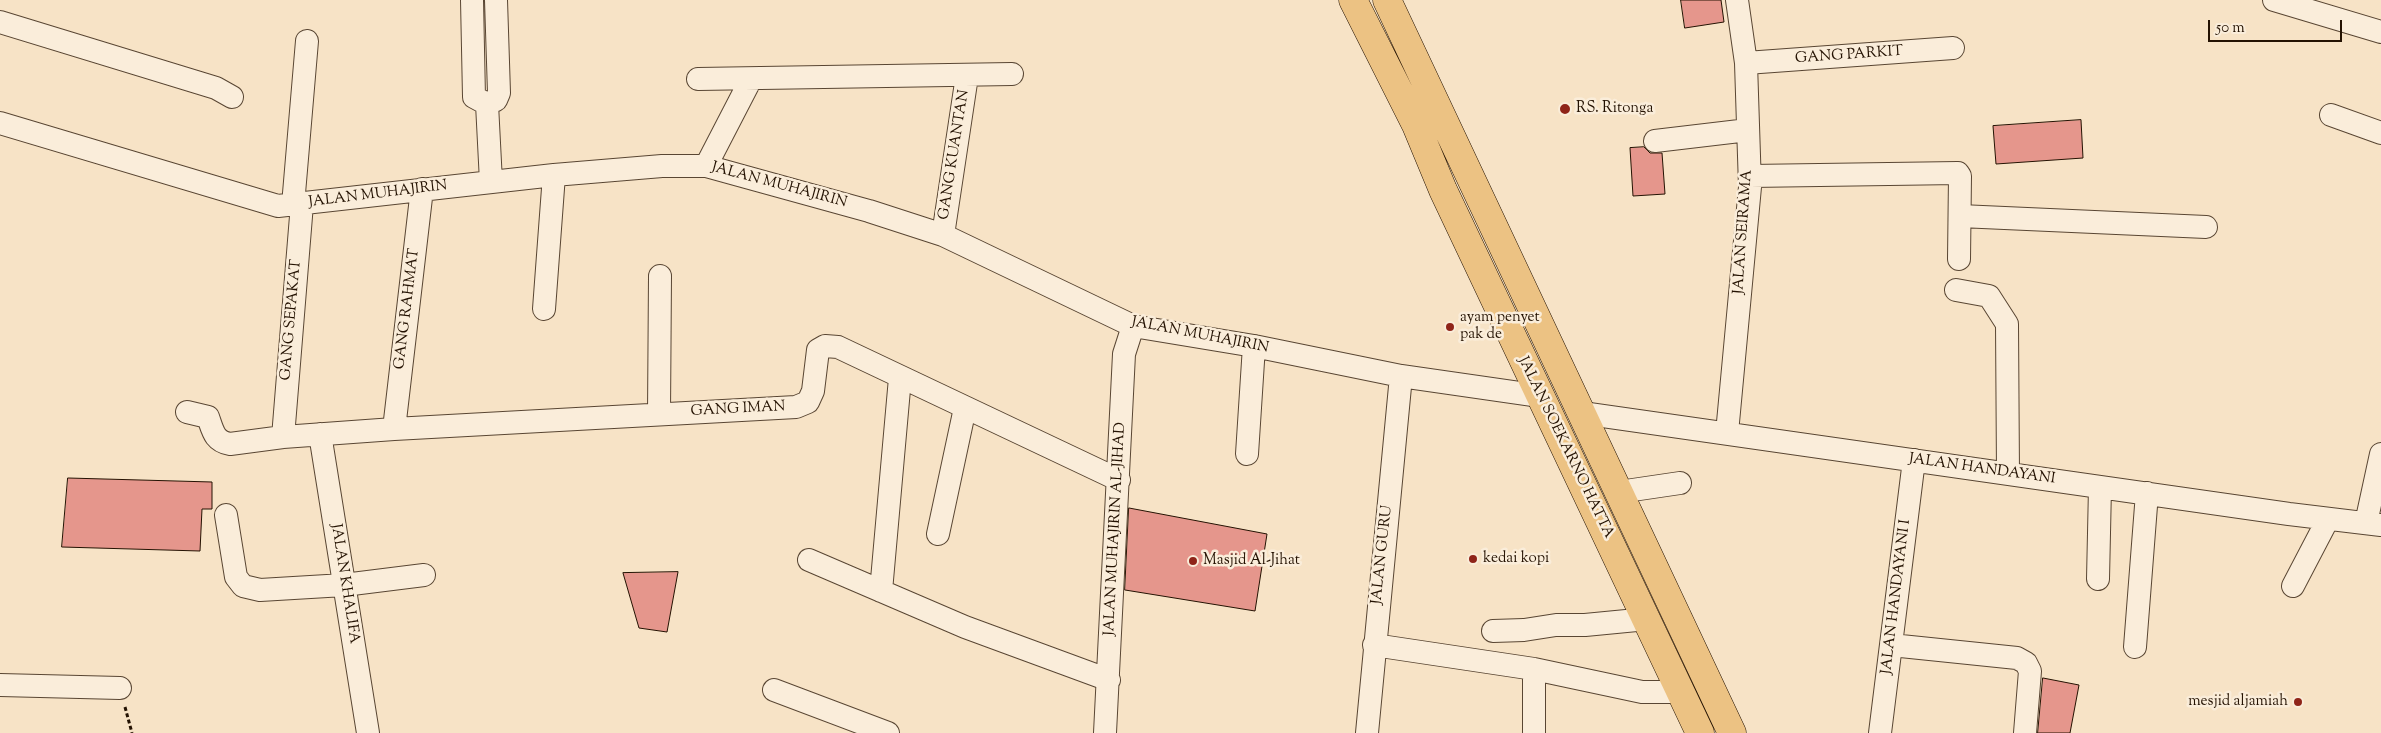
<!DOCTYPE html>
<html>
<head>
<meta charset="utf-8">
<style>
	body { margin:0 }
	#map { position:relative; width:2381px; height:733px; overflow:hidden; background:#f7e3c6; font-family:"Sorts Mill Goudy",serif }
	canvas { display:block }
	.scale { position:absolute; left:2208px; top:20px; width:134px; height:22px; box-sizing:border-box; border:2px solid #241202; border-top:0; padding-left:6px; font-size:15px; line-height:18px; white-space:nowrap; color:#241202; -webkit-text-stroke:4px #faedda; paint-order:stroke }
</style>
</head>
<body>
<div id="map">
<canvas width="2381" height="733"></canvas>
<div class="scale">50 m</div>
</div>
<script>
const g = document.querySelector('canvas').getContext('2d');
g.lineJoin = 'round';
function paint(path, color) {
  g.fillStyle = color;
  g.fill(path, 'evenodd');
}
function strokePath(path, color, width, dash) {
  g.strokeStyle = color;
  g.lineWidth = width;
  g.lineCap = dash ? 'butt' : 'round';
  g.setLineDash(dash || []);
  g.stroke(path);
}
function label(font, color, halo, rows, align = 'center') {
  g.font = font + ' "Sorts Mill Goudy",serif';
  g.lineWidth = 5;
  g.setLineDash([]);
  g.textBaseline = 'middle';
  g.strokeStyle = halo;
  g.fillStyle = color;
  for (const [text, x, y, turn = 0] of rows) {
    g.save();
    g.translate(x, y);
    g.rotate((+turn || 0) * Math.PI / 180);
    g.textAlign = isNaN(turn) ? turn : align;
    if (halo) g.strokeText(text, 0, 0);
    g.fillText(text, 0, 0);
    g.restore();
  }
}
const building = new Path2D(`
	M1681,0H1721L1724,22L1685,28Z
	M2081,120L2083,158L1996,164L1993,126Z
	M1644,147L1650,153H1662L1665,194L1633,196L1630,148Z
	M68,478L212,482V509H202L200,551L62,547Z
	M1129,508L1267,534L1255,611L1125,590Z
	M678,572L667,632L639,628L623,573Z
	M2043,678L2079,685L2070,733H2038Z`);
paint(building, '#e5968c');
strokePath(building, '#241202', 1);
const minor = new Path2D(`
	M472,0L474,97L487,104L496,100L499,93L496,0
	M2274,0L2381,32
	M0,22L216,88L232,97
	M1746,63L1953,48
	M698,79L1012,74
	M487,104L491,182
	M2331,115L2381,133
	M0,123L278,206L554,175L662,166H706L869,211L943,235L1133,326L1254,346L1401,376L1540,396
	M1655,141L1748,130
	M706,166L751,79
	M1750,176L1958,173L1960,176L1959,259
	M293,205L307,41
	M1960,216L2206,227
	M943,235L967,76
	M1956,290L1989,296L2007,324L2008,474
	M544,309L554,175
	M187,412L208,417C213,431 214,441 230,444L283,437L394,429L796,407L808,402L813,391L818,350L825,346L838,347L1119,480
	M659,413L660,276
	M1582,413L2289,514L2381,525
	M394,429L422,189
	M1727,433L1750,187L1746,63L1737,0
	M320,434L368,733
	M283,437L302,204
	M1247,454L1254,346
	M1619,492L1680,483
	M226,515L236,577L243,586L260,590L344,585L424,575
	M2366,523L2381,454
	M938,534L965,408
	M809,560L965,627L1109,680
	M2098,579L2100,487
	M2293,586L2328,519
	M881,591L900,378
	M1493,631L1524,630L1556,625H1585L1647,619
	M1374,645L1534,669L1642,692H1681
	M1891,645L2017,658L2026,663L2030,671L2025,733
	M2135,647L2147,493
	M0,685L120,688
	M774,690L888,733
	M1105,733L1124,354L1133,326
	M1367,733L1401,376
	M1534,733V669
	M1880,733L1914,460`);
const major = new Path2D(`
	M1353,0L1416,125L1443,190L1700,733
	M1387,0L1732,733`);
strokePath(minor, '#594633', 24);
strokePath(major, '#241202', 29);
strokePath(new Path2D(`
	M125,707L132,733`), '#241202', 3, [4, 2.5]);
strokePath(minor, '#faedda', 22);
strokePath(major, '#ecc283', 28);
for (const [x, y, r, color] of [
	[1565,109,6,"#8f2418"],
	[1450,327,5,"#8f2418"],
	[1473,559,5,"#8f2418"],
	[1193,561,5,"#8f2418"],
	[2298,702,5,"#8f2418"]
]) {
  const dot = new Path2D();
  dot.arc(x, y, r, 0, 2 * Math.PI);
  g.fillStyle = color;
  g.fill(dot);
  strokePath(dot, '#faedda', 2);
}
label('15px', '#241202', '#faedda', [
	["GANG PARKIT",1849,56,-4],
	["GANG KUANTAN",955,155,-81],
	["JALAN MUHAJIRIN",779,186,15],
	["JALAN MUHAJIRIN",378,195,-7],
	["JALAN SEIRAMA",1744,232,-86],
	["GANG RAHMAT",408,309,-83],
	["GANG SEPAKAT",292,320,-85],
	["JALAN MUHAJIRIN",1200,336,11],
	["GANG IMAN",738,410,-3],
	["JALAN SOEKARNO HATTA",1565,448,64],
	["JALAN HANDAYANI",1982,470,8],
	["JALAN MUHAJIRIN AL-JIHAD",1116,529,-87],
	["JALAN GURU",1383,555,-84],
	["JALAN KHALIFA",344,584,81],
	["JALAN HANDAYANI I",1897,597,-83]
]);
label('15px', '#241202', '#faedda', [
	["RS. Ritonga",1576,109],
	["ayam penyet",1460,318],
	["pak de",1460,335],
	["kedai kopi",1483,559],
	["Masjid Al-Jihat",1203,561],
	["mesjid aljamiah",2288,702,"right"]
], 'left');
</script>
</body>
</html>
